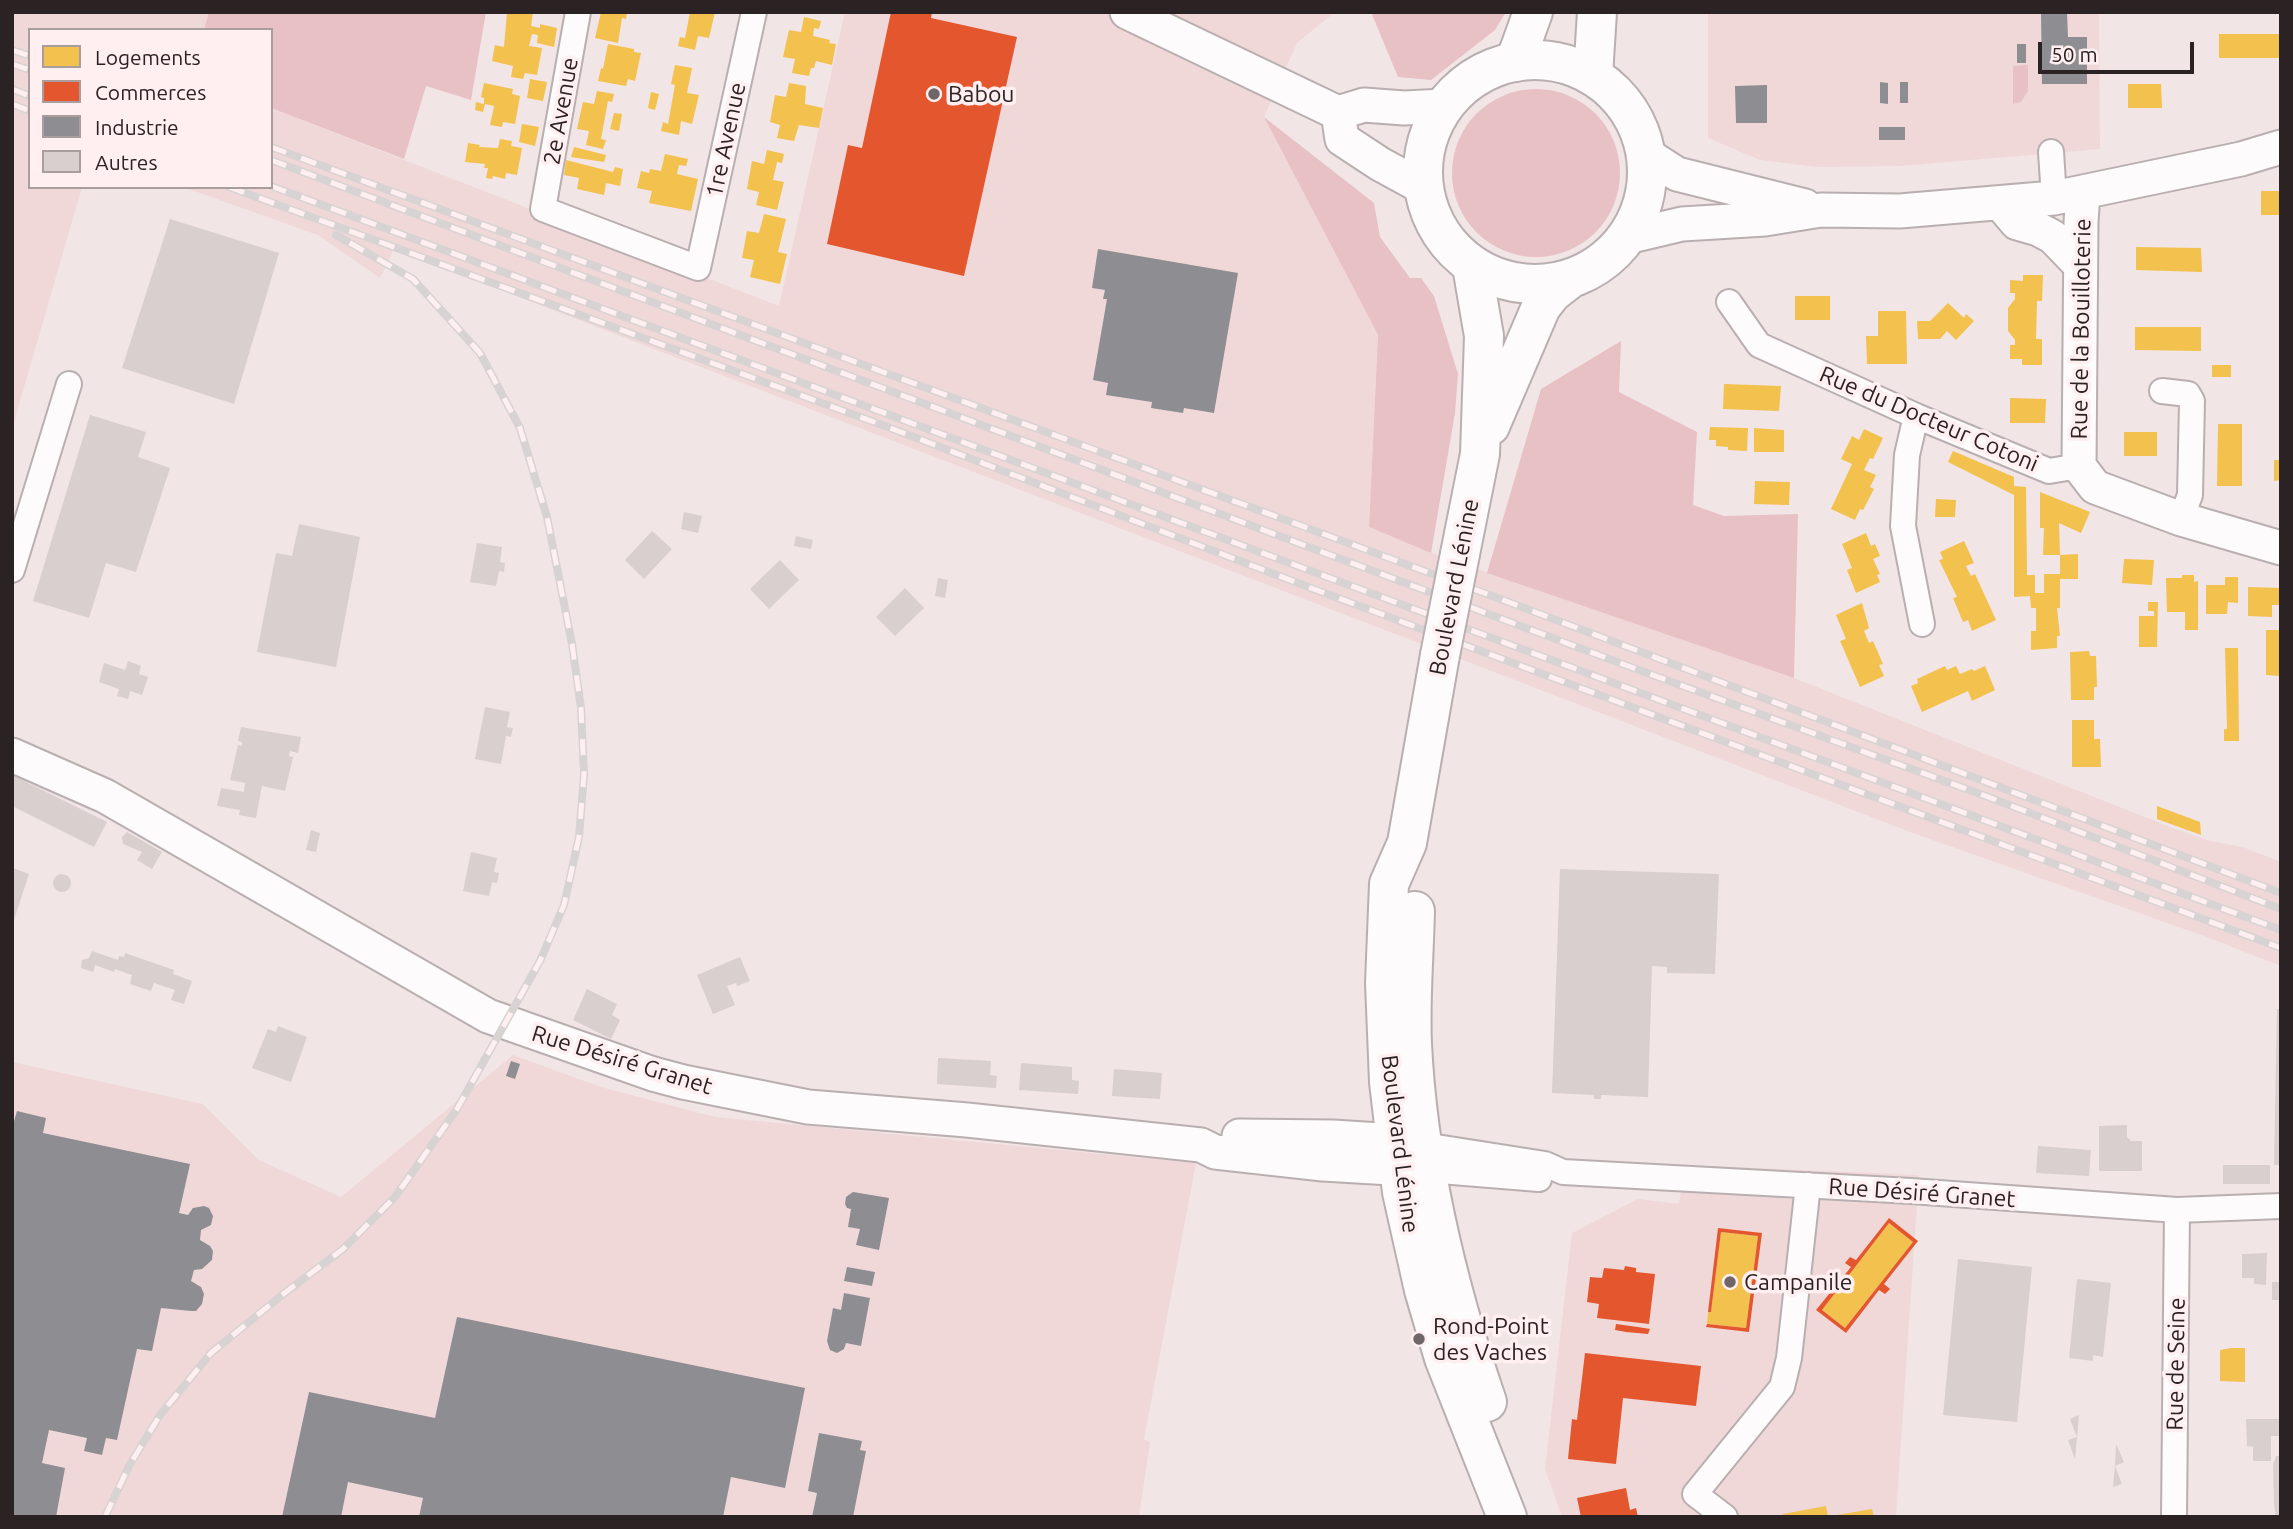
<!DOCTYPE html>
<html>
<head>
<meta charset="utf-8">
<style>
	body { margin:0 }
	#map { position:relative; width:2293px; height:1529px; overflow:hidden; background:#f2e5e6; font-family:Ubuntu,sans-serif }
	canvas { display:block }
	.frame { position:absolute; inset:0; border:14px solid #2b2223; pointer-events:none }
	.legend { position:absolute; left:28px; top:28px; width:245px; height:161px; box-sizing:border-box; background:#ffeff0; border:2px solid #aa9d9e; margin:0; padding:9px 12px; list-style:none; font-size:21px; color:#2b2223 }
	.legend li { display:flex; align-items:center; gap:14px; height:35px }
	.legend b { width:35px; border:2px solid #aa9d9e }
	.scale { position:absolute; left:2038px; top:42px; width:156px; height:32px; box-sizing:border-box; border:4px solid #2b2223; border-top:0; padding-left:9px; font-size:21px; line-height:24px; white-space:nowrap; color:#2b2223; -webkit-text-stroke:5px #ffeff0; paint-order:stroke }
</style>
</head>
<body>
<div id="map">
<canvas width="2293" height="1529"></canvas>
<div class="frame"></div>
<ul class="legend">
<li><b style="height:19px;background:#f2c14e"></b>Logements</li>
<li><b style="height:19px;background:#e4572e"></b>Commerces</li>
<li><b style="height:19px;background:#8d8d92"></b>Industrie</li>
<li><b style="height:19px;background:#d9cfcf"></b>Autres</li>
</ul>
<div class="scale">50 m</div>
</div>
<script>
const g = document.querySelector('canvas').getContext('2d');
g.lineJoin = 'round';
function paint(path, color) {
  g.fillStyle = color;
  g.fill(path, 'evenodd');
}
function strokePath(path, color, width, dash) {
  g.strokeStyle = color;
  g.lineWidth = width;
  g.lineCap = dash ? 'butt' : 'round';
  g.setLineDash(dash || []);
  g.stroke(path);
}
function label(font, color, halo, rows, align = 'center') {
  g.font = font + ' Ubuntu,sans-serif';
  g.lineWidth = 7;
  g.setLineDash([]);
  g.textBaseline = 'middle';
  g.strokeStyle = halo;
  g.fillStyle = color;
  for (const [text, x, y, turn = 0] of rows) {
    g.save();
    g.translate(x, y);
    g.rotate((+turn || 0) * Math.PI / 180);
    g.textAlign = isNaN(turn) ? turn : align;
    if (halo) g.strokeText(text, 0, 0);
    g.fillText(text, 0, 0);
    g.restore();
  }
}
paint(new Path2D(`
	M12,12H209L204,30H30V187H82L12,429Z
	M845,12H1335L1297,43L1264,117L1378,335L1369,527L1437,555L1794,678L2170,827L2210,841L2243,847L2281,862V966L2204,936L1910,832L394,249L380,278L318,235L183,187H271V108L779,306Z
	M1708,12H2099L2100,149L1901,166L1818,167L1760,160L1708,138Z
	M513,1055L601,1087L715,1117L1196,1163L1144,1439L1150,1442L1139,1517H12V1062L203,1104L259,1160L341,1197Z
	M1685,1165L1919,1175L1896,1517H1562L1545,1469L1572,1233L1638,1199L1679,1204Z`), '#f0d8d9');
paint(new Path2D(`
	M209,12H486L471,100L426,86L404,159L271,108V30H204Z
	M1371,12H1506L1495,30L1431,80L1398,77Z
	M2028,65V91L2021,102L2013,104V66Z
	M1452 173a84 84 0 1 1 168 0a84 84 0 1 1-168 0Z
	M1264,117L1374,203L1380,237L1410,278H1421L1434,296L1458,374L1455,413L1431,553L1369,527L1378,335Z
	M1621,341L1619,392L1697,432L1693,505L1724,516L1798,514L1794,678L1487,573L1541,389Z`), '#e8c1c4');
paint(new Path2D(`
	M507,12H533L531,26L540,28V24L557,28L554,47L537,43L538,35L532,34L529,46L542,48L537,75L525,73L523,79L511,77L513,66L492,61L495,45L504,47Z
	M601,12H627L626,19L622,18L618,43L595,38Z
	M690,12H715L709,38L698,36L695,50L678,46L680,37L685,38Z
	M804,17L821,21L819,29L814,28L813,36L830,40L829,43L836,44L832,65L816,61L814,68H811L809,76L792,73L795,59L783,57L789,30L801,32Z
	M2219,34H2281V58H2219Z
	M608,44L634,49V52L641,53L635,81L628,79L626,86L598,81L601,68L603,69Z
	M675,65L692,68L687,93L699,95L692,124L681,121L679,135L661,131L663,122L668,124L675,85L671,84Z
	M530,79L547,82L543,101L527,98Z
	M484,83L513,89L512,94L520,96L515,124L503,122L502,127L490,125L494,106L485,104L483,112L475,110L476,102L484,104V98L481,97Z
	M789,83L806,86L805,104L823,108L819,128L799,125L794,141L777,138L780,125L770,122L775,95L786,97Z
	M2128,84H2161L2162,108H2128Z
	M597,91L614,94L612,102L608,101L601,139L606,140L603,149L586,145L589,131L577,129L583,102L594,104Z
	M651,92L659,94L655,110L648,108Z
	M614,113L622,114L619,131L610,129Z
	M522,124L539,127L535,146L519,142Z
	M500,139L512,141L511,146L522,148L517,175L506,173L505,179L493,176L492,179L486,178L488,168H484L485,164L465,162L468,143L480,145L479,147L498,148Z
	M574,147L606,155L604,162L571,157Z
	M767,150L784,154L782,163L777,162L773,180L784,182L777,210L756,205L759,192L747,189L752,161L764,164Z
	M665,154L688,159L686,166L679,165L677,174L698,179L691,211L649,203L652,191L637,188L641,171L649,173L650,169L661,171Z
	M566,160L613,172L615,167L623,169L620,186L606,183L604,195L577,189L579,178L564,175Z
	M2261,191H2281V215H2261Z
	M764,214L786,219L778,252L787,254L780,284L750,277L754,260L742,258L747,231L759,233Z
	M2136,247L2201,248L2202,272L2136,270Z
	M2023,275H2043L2042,301H2037L2036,339H2042V365H2022V359H2010V345H2015V340L2008,331V308L2015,299V293H2010V280L2023,281Z
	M1795,296H1830V320H1795Z
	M1948,303L1964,318L1966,314L1974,321L1956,340L1947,331L1940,339H1918L1917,321H1930Z
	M1878,311H1906L1907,364H1867L1866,336H1878Z
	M2135,327H2201V351L2135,350Z
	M2212,365H2231V377H2212Z
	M1724,384L1781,386L1779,411L1723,409Z
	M2010,398L2046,399L2045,423H2010Z
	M2218,424H2242V486H2217Z
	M1710,427L1748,428L1747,451L1728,450V447L1716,446V440H1709Z
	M1754,428L1784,430V452H1754Z
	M1864,429L1883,438L1873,459L1870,458L1864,470L1876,475L1870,487L1874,489L1863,510L1860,509L1855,520L1831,509L1852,464L1841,459L1852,436L1859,440Z
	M2124,432H2157V456H2124Z
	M1953,451L2014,477V486L2026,487L2027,575H2035V593H2044V574H2060V555L2078,554V579H2060V608H2057L2060,636H2057V648L2031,650V631H2036V608H2031L2030,596L2014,597V495L1948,462Z
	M2274,460H2281V480L2274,481Z
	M1755,481L1790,482L1789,505L1754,504Z
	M2040,492L2090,512L2081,533L2059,523L2060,555H2043L2044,528H2040Z
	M1936,499L1956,500L1955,517H1935Z
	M1866,533L1871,546L1875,544L1880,556L1873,559L1880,574L1877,575L1880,582L1856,593L1847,570L1852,568L1842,544Z
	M1964,541L1974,563L1966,566L1971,576L1975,574L1996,620L1972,631L1968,620L1963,622L1953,598L1957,597L1939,560L1943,559L1940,552Z
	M2124,559L2154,560L2152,585L2122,583Z
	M2182,575H2194V582L2198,581V630H2185V612H2167L2166,578H2182Z
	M2225,577H2238V603L2228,602L2227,614H2206V585H2225Z
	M2248,587L2281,588V605H2272V617L2248,616Z
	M2148,602H2158L2157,647H2139V616H2154V611H2148Z
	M1862,603L1869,628L1864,631L1869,643L1873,641L1883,664L1879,665L1884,676L1860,687L1840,641L1846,639L1836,615Z
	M2266,630H2279L2281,676L2266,675Z
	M2225,648H2238L2239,741H2224V729H2227Z
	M2089,651L2090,656H2096L2097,687H2094V700H2071L2070,652Z
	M1945,666L1947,670L1956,666L1960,674L1972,669L1974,671L1985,666L1995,690L1972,701L1968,691L1922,712L1911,686L1918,683L1917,679Z
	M2072,720H2094V739H2100L2101,767H2072Z
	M2157,806L2200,822L2201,835L2157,819Z
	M1889,1223L1913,1242L1845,1328L1822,1310Z
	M1721,1232L1758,1236L1746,1328L1707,1324L1708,1312H1711Z
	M2231,1348H2245V1382L2220,1381V1350Z
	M1826,1506L1828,1517H1784L1783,1514Z
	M1872,1509L1874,1517H1837V1515Z`), '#f2c14e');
paint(new Path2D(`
	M891,12H932L931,18L1017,37L964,276L827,244L848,145L862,148Z
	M1889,1218L1918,1241L1884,1284L1890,1289L1885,1294L1879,1290L1846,1333L1816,1310L1851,1267L1845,1263L1850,1257L1856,1260ZM1889,1223L1913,1242L1845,1328L1822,1310Z
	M1718,1228L1762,1233L1749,1332L1706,1327L1707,1324L1746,1328L1758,1236L1721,1232L1711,1312H1708Z
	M1625,1266L1636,1268V1272L1655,1274L1649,1324L1597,1318L1599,1304L1587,1302L1590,1277L1602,1278L1604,1268L1624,1270Z
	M1616,1324L1638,1327L1650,1329L1648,1334L1626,1332L1615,1330Z
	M1585,1353L1701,1366L1696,1406L1623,1398L1616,1464L1568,1459L1572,1419L1577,1420Z
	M1626,1488L1630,1510L1636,1508L1638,1517H1581L1577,1498Z`), '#e4572e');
paint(new Path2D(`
	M2041,12H2067L2068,37H2087V84H2042Z
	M2017,44H2026V63H2017Z
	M1880,82L1888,83V104L1880,103Z
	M1900,82H1908V103H1900Z
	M1767,85V123H1736L1735,86Z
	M1879,127H1905V140H1879Z
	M1098,249L1238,273L1214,413L1184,408L1183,413L1151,408L1152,402L1106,395L1108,383L1093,380L1107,299H1103L1105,290L1092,288Z
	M511,1061L520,1064L515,1079L506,1076Z
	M17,1111L46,1118L43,1133L190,1164L179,1213L188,1215L193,1208L204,1206L209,1208L213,1216L211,1225L201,1230L200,1240L210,1246L213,1251L212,1260L202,1269L194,1270L191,1281L201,1287L204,1294L202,1304L196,1311H191L161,1308L152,1351L137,1349L117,1440L106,1438L102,1455L84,1451L87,1438L49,1430L42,1463L65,1468L56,1517H12V1128Z
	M853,1192L889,1198L879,1250L856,1245L860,1229L848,1227L851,1209L847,1208L845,1204L846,1197Z
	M847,1267L875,1272L872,1286L844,1281Z
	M844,1293L870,1298L861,1346L846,1343L844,1349L837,1353L830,1350L827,1341L833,1308L841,1310Z
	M457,1317L805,1388L785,1488L731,1477L723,1517H419L423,1498L348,1482L341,1517H282L309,1392L435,1418Z
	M819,1433L862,1441L860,1450L866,1451L853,1517H812L817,1493L808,1491Z`), '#8d8d92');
paint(new Path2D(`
	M170,219L279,253L234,404L122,368Z
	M90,415L146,432L138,457L170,468L136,572L106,563L89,618L33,601Z
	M684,512L702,516L698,533L681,529Z
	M299,524L360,537L336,667L257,652L276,553L292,556Z
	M652,531L672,549L644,579L625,560Z
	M796,536L813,540L811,549L794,546Z
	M477,543L502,547L500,562L505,563L504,572L499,571L496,586L470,582Z
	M780,560L799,580L769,609L750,589Z
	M938,578L948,580L945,598L935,596Z
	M905,588L924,608L895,636L876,617Z
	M128,661L141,666L139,674L148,677L142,695L130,691L128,699L117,696L119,689L99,682L104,663L125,670Z
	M485,707L510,712L507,727L513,728L511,737L506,736L501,764L475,759Z
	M241,727L301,737L298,753L290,751L289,756L293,757L285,791L262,786L256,818L239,815L240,810L217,806L221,788L244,792L245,783L230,780L238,745L242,746V742L238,741Z
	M12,775L107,822L94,847L12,806Z
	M311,830L320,833L316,852L306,850Z
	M127,832L162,852L152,869L137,860L142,852L123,844L122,837Z
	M471,852L497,858L494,872L499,873L497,883L492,882L489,896L463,891Z
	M13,868L29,874L13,923L12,871Z
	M1560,869L1719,874L1715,974L1667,973V967L1652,966L1648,1097L1601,1095V1099H1594V1095L1552,1093Z
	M53 883a9 9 0 1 1 18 0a9 9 0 1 1-18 0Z
	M92,951L118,960L119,956L124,957L125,953L174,970L173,974L192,981L184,1004L171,1000L175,990L154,983L151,991L130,984L132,975L115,969L114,972L95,965L93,972L81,968L82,960L89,958Z
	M740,957L750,981L737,986L736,983L727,986L735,1005L713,1014L697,975Z
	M587,989L617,1004L612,1015L620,1020L611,1039L573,1020Z
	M2277,1009H2281V1165H2274Z
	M278,1026L307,1037L291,1082L252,1068L268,1029L276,1032Z
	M938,1058L991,1061L990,1075L997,1076L996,1088L937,1084Z
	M1021,1063L1072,1067V1080L1079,1081L1078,1094L1019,1090Z
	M1114,1069L1162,1073L1160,1099L1112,1096Z
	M2127,1125V1137L2131,1141H2142V1171H2099V1126Z
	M2038,1146L2091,1150L2089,1176L2036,1173Z
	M2223,1165H2270V1184H2223Z
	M2267,1253L2266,1285L2254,1284V1278H2242V1254Z
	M1958,1259L2032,1267L2017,1422L1943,1415Z
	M2077,1279L2111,1283L2103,1357L2093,1355V1361L2069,1358Z
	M2272,1282H2281V1300H2272Z
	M2079,1415L2075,1459L2068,1440L2077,1437L2070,1419Z
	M2246,1419H2281V1436H2271V1461H2253V1447L2247,1446Z
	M2116,1444L2124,1462L2115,1466L2122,1484L2113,1487L2115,1466Z
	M2276,1456H2281V1517H2276L2274,1504L2273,1464Z`), '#d9cfcf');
const street = new Path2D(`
	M578,12L543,209L698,268L754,12
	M2051,152L2054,198
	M1729,302L1759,345L1916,416L2049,471L2079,466
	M2162,391L2188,394L2192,401L2190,495L2181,519
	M1916,416L1907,455L1903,526L1922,624
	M12,570L69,384
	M1411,1143L1545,1164L1563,1172L1911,1191L2177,1210L2281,1206
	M1428,1170L1539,1179
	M1725,1517L1695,1494L1782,1387L1789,1358L1808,1185
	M2174,1517L2177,1210`);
const secondary = new Path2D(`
	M1127,12L1338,113L1364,105L1404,108L1445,106
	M1338,113L1342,139L1380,164L1424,188
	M1646,154L1677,174L1805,206
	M2083,192L2081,222L2079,466L2095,487L2181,519L2281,548
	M2001,204L2017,223L2038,229L2053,237L2080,265
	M1627,237L1682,224L1765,219L1821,210L1900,211L2054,198L2241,159L2281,147
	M12,755L105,796L488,1016L653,1074L683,1082L808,1107L967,1120L1201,1145L1215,1152L1323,1164L1425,1170
	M1239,1136L1333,1137L1396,1141`);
const primary = new Path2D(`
	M1423 172a112 112 0 1 1 224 0a112 112 0 1 1-224 0Z
	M1490,426L1541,307L1552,293L1570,279
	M1460,554L1480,454L1484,336L1472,266
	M1440,655L1407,843L1389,884L1385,983L1389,1082L1402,1192L1424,1290L1444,1358L1507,1517
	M1415,911C1414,955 1410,1000 1412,1044C1418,1165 1448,1288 1487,1402`);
const highway = new Path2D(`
	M1515,62L1533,12
	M1593,76L1597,12`);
strokePath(street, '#b9afb0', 28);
strokePath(secondary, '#b9afb0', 37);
strokePath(primary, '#b9afb0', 42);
strokePath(highway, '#b9afb0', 42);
strokePath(street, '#fdfbfb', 24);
strokePath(secondary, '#fdfbfb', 33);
strokePath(primary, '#fdfbfb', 38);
strokePath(highway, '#fdfbfb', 38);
const rail = new Path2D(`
	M12,50L30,56
	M12,64L30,70
	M12,89L30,96
	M12,104L30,111
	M271,147L1495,597L2281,893
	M271,160L1628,666L1983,795L2281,909
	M271,186L2281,930
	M229,187L885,426L1311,588L2281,948
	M105,1517L129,1466L160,1415L211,1353L282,1295L343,1249L395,1197L457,1109L540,961L564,905L579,837L584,774L581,708L572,644L547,517L520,428L480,353L413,279L336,235`);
strokePath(rail, '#d8d3d3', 8);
strokePath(rail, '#ffeff0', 5, [16]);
const primaryBridge = new Path2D(`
	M1440,655L1460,554`);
strokePath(primaryBridge, '#b9afb0', 42, []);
strokePath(primaryBridge, '#fdfbfb', 38);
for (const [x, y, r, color] of [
	[934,94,7,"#716667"],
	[1730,1282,7,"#716667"],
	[1419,1339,7,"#716667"]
]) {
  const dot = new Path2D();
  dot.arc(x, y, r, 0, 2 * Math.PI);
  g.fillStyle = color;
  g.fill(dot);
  strokePath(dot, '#ffeff0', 2.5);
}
label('23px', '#2b2223', '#ffeff0', [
	["Babou",948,94],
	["Campanile",1744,1282],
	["Rond-Point",1433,1326],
	["des Vaches",1433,1352]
], 'left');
label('23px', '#2b2223', '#ffeff0', [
	["2e Avenue",561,111,-80],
	["1re Avenue",726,140,-78],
	["Rue de la Bouilloterie",2081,329,-89],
	["Rue du Docteur Cotoni",1929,419,23],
	["Boulevard Lénine",1454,587,-79],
	["Rue Désiré Granet",622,1060,17],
	["Boulevard Lénine",1400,1144,83],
	["Rue Désiré Granet",1922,1193,4],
	["Rue de Seine",2176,1364,-89]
]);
</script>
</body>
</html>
